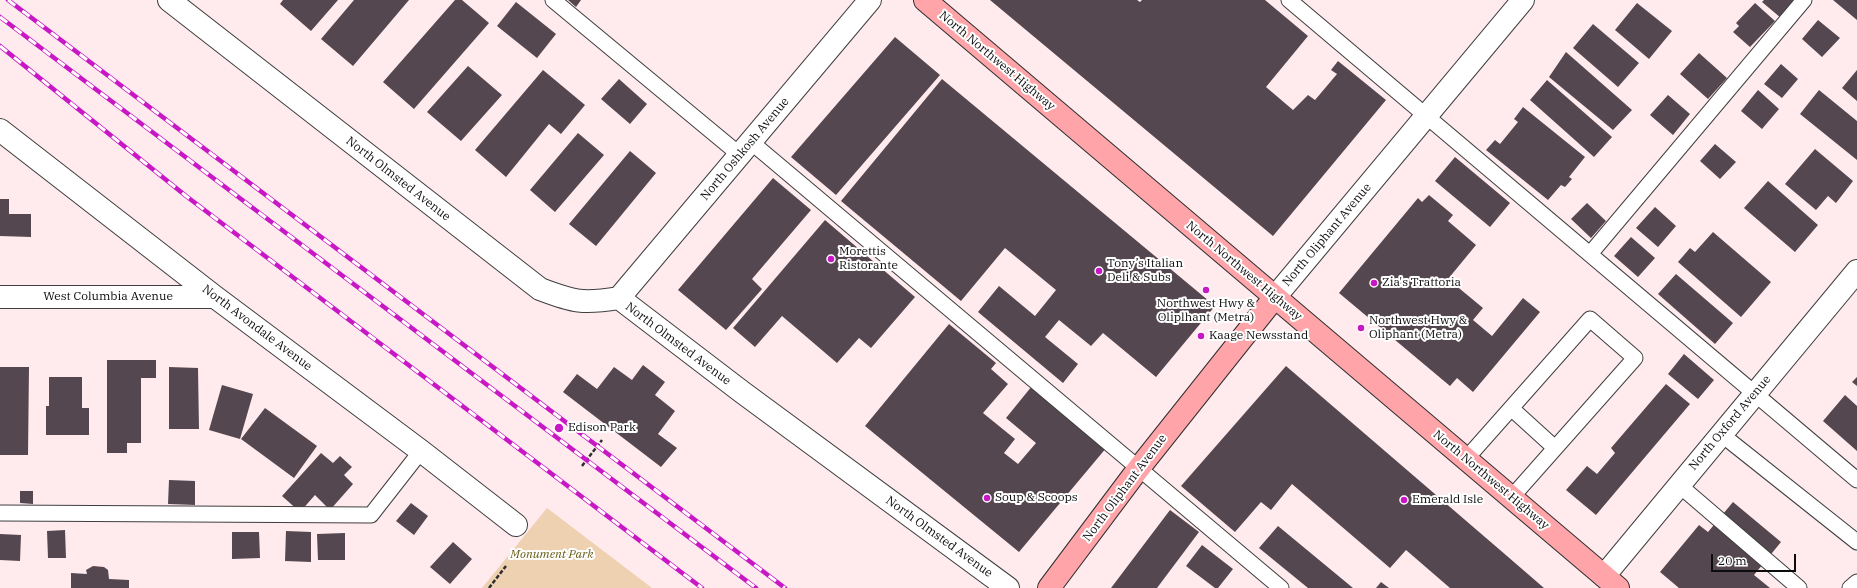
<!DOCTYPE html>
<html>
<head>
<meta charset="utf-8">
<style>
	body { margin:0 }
	#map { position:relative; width:1857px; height:588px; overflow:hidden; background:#ffeaed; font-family:"IBM Plex Serif",serif }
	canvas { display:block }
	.scale { position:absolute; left:1711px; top:554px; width:85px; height:18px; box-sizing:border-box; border:2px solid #0c0c0c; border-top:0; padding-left:5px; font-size:12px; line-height:14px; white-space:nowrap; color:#0c0c0c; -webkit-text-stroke:3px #fff; paint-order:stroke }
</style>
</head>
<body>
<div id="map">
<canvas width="1857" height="588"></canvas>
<div class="scale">20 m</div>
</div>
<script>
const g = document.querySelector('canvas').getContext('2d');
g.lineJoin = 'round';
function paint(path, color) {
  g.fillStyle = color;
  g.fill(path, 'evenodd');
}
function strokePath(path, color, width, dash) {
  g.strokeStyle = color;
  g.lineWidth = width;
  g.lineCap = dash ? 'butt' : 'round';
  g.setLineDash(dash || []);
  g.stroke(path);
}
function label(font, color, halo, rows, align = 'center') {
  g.font = font + ' "IBM Plex Serif",serif';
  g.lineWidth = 4;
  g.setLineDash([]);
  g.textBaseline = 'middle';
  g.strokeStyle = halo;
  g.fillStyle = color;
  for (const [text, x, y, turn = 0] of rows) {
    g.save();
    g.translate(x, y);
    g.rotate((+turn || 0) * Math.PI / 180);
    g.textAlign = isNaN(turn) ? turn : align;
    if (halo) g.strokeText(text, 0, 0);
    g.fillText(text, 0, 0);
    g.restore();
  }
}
paint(new Path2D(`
	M547,508L652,588H482Z`), '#edd1b0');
paint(new Path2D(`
	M283,0H338L311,31L280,4Z
	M354,0H409L353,66L321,39Z
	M455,0H462L489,23L414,109L383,82Z
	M568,0H581L576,7Z
	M990,0H1137L1140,2L1142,0H1265L1308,36L1266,87L1293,110L1308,95L1315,100L1337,74L1331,70L1338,61L1386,100L1273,236Z
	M1764,0H1796L1781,18L1762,2Z
	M1833,0H1857V20Z
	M516,2L556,34L537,58L497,26Z
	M1637,3L1672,31L1649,59L1615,30Z
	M1755,3L1775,21L1750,47L1733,32L1739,26L1736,23Z
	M1818,20L1840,38L1822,57L1802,39Z
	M1593,24L1639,63L1618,87L1573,48Z
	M895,37L940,75L836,195L791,157Z
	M1566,52L1632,110L1613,130L1549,77Z
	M1699,53L1727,78L1708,99L1680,74Z
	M1781,64L1798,79L1782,98L1764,84Z
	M468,66L502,95L461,141L427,112Z
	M543,70L585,105L561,134L549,124L506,177L475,150Z
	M1857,70V101L1842,88Z
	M619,79L647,104L630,124L601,99Z
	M942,79L1215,306L1156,377L1103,333L1091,346L1059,320L1045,337L1078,364L1063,383L978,312L999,286L1035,316L1056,290L1005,248L961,301L841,201Z
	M1547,80L1612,137L1594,157L1530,100Z
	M1758,90L1779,109L1762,129L1741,111Z
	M1819,90L1857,121V160L1800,114Z
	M1668,95L1690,114L1673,135L1650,115Z
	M1523,107L1585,157L1569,177L1572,179L1565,187L1561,185L1548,200L1486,150L1495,140L1500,144L1518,122L1514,119Z
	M578,133L604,155L555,212L530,190Z
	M1715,144L1736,162L1720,179L1700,161Z
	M1815,149L1853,181L1836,203L1828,196L1816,210L1785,184Z
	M630,151L656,173L596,246L569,224Z
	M1455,157L1510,203L1490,227L1435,181Z
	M773,178L811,210L752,279L762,289L726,330L678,290Z
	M1768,181L1818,225L1795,252L1744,208Z
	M1429,195L1453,215L1448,221L1476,245L1448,279L1483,308L1473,320L1492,336L1523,298L1540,312L1473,392L1457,378L1450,386L1339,293L1418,198L1422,202Z
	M0,199H9V214H31V237L0,236Z
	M1587,203L1606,221L1591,238L1571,219Z
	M1655,207L1676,226L1658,247L1636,228Z
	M825,220L915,297L871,348L859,338L837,363L782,316L755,347L733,328Z
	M1713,232L1771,282L1741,317L1678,262L1690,248L1695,252Z
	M1631,237L1655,258L1638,277L1614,256Z
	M1676,274L1733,323L1715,344L1658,294Z
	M949,324L996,363L991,369L1008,384L983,413L1015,439L1004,453L1018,464L1036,443L1006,418L1032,386L1107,447L1019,552L865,426Z
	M1684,354L1714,380L1698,399L1668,374Z
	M107,360H156V378H141V443H127V453H107Z
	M643,365L665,382L655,395L675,411L658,434L677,448L661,467L563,392L577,374L597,389L614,367L632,380Z
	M1286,366L1507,556L1544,588H1450L1406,550L1390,568L1292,484L1271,510L1261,502L1235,532L1181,486Z
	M0,367H29L28,455H0Z
	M169,367L198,368L199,429H169Z
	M49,377H82V408H89V435H46V406H49Z
	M1857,377V386L1852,382Z
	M1666,384L1690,404L1596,515L1566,490L1587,466L1597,474L1615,453L1611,448Z
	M222,385L253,394L240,439L209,430Z
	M1845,395L1857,406V451L1823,421Z
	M265,408L317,446L294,478L241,439Z
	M321,453L333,463L340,456L352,467L344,475L353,484L330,510L315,495L300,512L282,496Z
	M169,480L195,481V505L168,504Z
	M20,491H33V504L20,503Z
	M1733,502L1781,542L1754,575L1770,588H1679L1660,572L1699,525L1708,532Z
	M411,503L428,516L414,535L396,521Z
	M1170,510L1199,532L1157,588H1111Z
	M1278,526L1353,588H1308L1259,548Z
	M65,530L66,558H48L47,531Z
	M286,531L311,532V562L285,561Z
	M232,532H259L260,558L232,559Z
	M345,533V560H318L317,534Z
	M0,534L21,535L20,561L0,560Z
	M453,542L472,559L450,584L430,567Z
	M1202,545L1233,569L1218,588H1215L1186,566Z
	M93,566L104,567L108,570L109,579L129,580V588H71V573L87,574L86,570Z
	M1381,582L1389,588H1376Z`), '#55474f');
const lane = new Path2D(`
	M553,0L740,155
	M1289,0L1857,480
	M751,142L1281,588
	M1590,254L1804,0
	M1511,408L1555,448
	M1721,434L1857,542
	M1466,459L1590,319L1635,358L1511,498
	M1679,485L1799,588
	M0,513L371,515L421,451
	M1850,588L1857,582`);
const street = new Path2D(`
	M169,0L540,289C574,302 583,304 619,298L742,392L1008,588
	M0,130L215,297L421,451L516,525
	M0,297H215
	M1275,297L1523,0
	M619,298L870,0
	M1604,576L1857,271`);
const secondary = new Path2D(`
	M925,0L1618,588
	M1049,588L1139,468L1275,297`);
strokePath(lane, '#3f3f3f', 17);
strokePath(street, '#3f3f3f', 24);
strokePath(secondary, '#2e2e2e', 24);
strokePath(new Path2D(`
	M582,466L602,440
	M489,588L506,566`), '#2e2e2e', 2.5, [4, 2]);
strokePath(lane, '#fff', 15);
strokePath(street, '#fff', 22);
strokePath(secondary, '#ffa5aa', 22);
const rail = new Path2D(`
	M8,0L785,588
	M0,17L756,588
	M0,46L186,196L702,588`);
strokePath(rail, '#c818c5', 4.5);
strokePath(rail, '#fff', 3, [9]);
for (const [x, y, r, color] of [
	[831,259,4,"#c818c5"],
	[1099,271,4,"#c818c5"],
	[1374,283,4,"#c818c5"],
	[1206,290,4,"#c818c5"],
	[1361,328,4,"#c818c5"],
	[1201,336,4,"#c818c5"],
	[559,428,5,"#c818c5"],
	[987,498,4,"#c818c5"],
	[1404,500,4,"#c818c5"]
]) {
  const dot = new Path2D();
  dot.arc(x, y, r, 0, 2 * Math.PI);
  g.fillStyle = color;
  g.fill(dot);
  strokePath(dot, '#fff', 1.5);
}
label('12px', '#0c0c0c', '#fff', [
	["North Northwest Highway",997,61,40],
	["North Oshkosh Avenue",745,149,-50],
	["North Olmsted Avenue",398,179,38],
	["North Oliphant Avenue",1327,235,-50],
	["North Northwest Highway",1244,271,40],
	["West Columbia Avenue",108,297],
	["North Avondale Avenue",257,328,37],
	["North Olmsted Avenue",678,344,37],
	["North Oxford Avenue",1730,423,-50],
	["North Northwest Highway",1491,480,40],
	["North Oliphant Avenue",1125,488,-53],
	["North Olmsted Avenue",939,537,36]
]);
label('12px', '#0c0c0c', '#fff', [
	["Morettis",839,252],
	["Ristorante",839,266],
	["Tony’s Italian",1107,264],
	["Deli & Subs",1107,278],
	["Zia's Trattoria",1382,283],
	["Northwest Hwy &",1206,304,"center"],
	["Oliplhant (Metra)",1206,318,"center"],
	["Northwest Hwy &",1369,321],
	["Oliphant (Metra)",1369,335],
	["Kaage Newsstand",1209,336],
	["Edison Park",568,428],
	["Soup & Scoops",995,498],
	["Emerald Isle",1412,500]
], 'left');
label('italic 12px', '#695d17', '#fff', [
	["Monument Park",552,555]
]);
</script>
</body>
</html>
